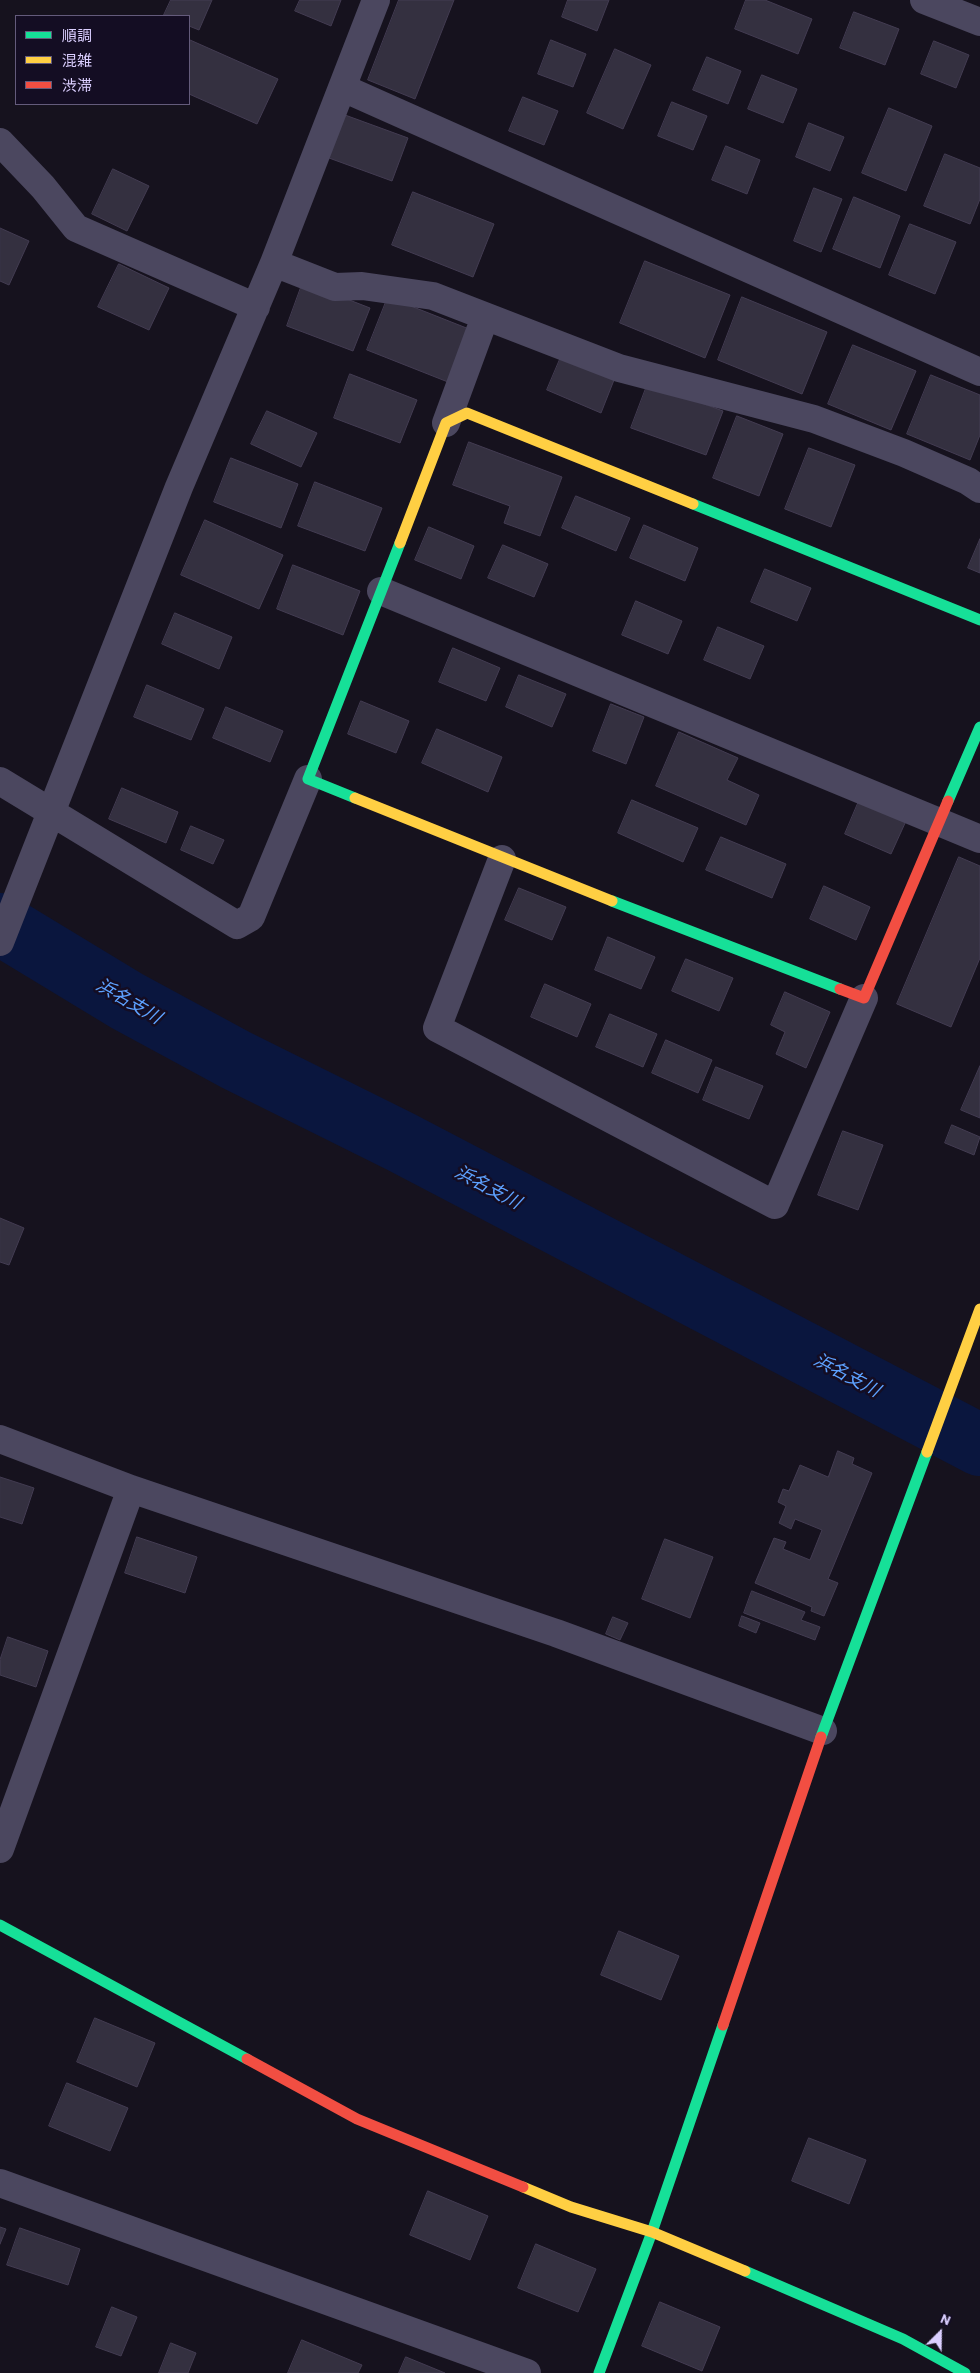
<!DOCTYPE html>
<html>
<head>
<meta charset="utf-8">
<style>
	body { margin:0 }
	#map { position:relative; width:980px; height:2373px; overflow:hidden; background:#16121e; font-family:Barlow,"Noto Sans JP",sans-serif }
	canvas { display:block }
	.legend { position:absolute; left:15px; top:15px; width:175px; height:90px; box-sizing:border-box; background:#140d23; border:1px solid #645b7b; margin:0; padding:6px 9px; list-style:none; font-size:15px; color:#dbcfff }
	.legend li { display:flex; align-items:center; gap:10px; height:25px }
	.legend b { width:25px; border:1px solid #645b7b }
	.north { position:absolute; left:915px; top:2308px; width:50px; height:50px; -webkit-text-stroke:4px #140d23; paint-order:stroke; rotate:23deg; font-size:14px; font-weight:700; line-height:20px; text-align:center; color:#dbcfff }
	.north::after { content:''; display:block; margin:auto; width:18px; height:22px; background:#dbcfff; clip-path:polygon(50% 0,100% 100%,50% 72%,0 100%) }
</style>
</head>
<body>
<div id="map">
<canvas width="980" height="2373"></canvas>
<ul class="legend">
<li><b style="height:6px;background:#16e098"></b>順調</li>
<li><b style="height:6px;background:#ffcf43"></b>混雑</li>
<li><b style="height:6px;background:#f24e42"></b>渋滞</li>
</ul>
<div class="north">N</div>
</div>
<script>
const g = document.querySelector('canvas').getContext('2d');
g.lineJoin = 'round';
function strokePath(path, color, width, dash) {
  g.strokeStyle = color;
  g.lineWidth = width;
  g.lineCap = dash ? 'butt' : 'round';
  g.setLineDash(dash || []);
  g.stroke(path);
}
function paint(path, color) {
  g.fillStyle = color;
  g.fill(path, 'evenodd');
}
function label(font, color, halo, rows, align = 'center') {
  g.font = font + ' Barlow,"Noto Sans JP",sans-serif';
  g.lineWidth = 5;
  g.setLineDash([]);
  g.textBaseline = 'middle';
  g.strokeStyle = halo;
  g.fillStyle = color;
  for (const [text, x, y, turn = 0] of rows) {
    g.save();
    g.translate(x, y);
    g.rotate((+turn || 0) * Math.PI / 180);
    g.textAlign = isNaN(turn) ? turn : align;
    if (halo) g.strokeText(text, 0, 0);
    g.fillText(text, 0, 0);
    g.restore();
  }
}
strokePath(new Path2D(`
	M0,924L127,1001L236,1060L401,1142L980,1445`), '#0a163e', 62);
const building = new Path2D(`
	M171,0H212L199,30L189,26V16L164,15Z
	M300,0H341L331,26L295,11Z
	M399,0H454L415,99L368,80Z
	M568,0H609L597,31L562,17Z
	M746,0H765L812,19L798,54L735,29Z
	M854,12L899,29L885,65L840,48Z
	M190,40L278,79L257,124L189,94Z
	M551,40L586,54L573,87L538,74Z
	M934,41L969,55L956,88L921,74Z
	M615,49L651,65L623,129L587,113Z
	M707,57L741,71L728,104L693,90Z
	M762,75L797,89L783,123L748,109Z
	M523,97L558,111L544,145L509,131Z
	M672,102L707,116L693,150L658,136Z
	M889,108L932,126L906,191L862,173Z
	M345,115L408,138L392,181L329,158Z
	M809,123L844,137L830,171L796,157Z
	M726,146L760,160L747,194L712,180Z
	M945,154L980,168V199L970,224L924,206Z
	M113,169L149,186L127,231L92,214Z
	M814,188L842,199L821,252L794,241Z
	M413,192L494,224L473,277L392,245Z
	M854,197L900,216L880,268L833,249Z
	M910,224L956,242L935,294L889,275Z
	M0,228L29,241L9,285L0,281Z
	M645,261L730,295L705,358L620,323Z
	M119,264L169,288L149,330L98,307Z
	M303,282L370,308L353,351L287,326Z
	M388,297L469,329L448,382L367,350Z
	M742,297L827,332L802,394L718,360Z
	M853,345L916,371L891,430L828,404Z
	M561,357L614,380L601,413L547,390Z
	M350,374L417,400L400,443L334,418Z
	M931,375L980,395V435L970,460L907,434Z
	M648,383L723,411L706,455L631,428Z
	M267,411L317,433L301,467L251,444Z
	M737,416L783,434L759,496L713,478Z
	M469,442L562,477L540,536L504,523L510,506L453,485Z
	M809,448L855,465L831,527L785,509Z
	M231,458L298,484L281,528L214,502Z
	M315,482L382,508L365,551L298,526Z
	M576,496L630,518L616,551L562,528Z
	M205,520L283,555L259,609L181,575Z
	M644,525L698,548L685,581L630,558Z
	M429,527L474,546L461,579L415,560Z
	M980,539V573L968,568Z
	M503,545L548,564L534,597L488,578Z
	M293,565L360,591L343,635L277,609Z
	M765,569L811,588L797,621L751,602Z
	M636,601L682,621L668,654L622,635Z
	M175,613L232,637L219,669L162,644Z
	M718,627L764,646L750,679L704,660Z
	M453,648L500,668L486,701L439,682Z
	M519,675L566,694L552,727L506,707Z
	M147,685L204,709L191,740L134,717Z
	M361,701L409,721L396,753L348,734Z
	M611,704L644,717L626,764L593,751Z
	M226,707L283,731L270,762L213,738Z
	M437,729L502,757L488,792L422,763Z
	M679,732L738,758L727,780L759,795L746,825L656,786Z
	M122,788L178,812L166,843L109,819Z
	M632,800L698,828L683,862L618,833Z
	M859,801L906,821L891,854L845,834Z
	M191,826L224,840L213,864L181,850Z
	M721,837L786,864L772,898L706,870Z
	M959,857L980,866V958L951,1027L897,1004Z
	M824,886L870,907L856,940L810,919Z
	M519,888L566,907L552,940L505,920Z
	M608,937L655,957L641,989L595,970Z
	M686,959L733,978L719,1011L672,991Z
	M545,984L591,1004L577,1037L531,1017Z
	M785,992L830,1012L806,1068L776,1054L785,1032L771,1025Z
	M610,1014L657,1034L643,1067L596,1047Z
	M666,1040L712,1060L698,1093L652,1073Z
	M980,1066V1118L961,1110Z
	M716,1067L763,1086L749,1119L703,1100Z
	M952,1125L980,1137L974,1155L945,1143Z
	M843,1131L883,1145L858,1210L818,1195Z
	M0,1218L24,1228L9,1265L0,1262Z
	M838,1451L854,1458L852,1464L872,1473L828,1579L838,1583L824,1616L811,1611L812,1607L755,1583L774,1538L786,1542L783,1549L810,1560L822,1530L795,1519L791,1529L779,1523L786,1506L778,1502L783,1489L789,1491L800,1465L828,1477Z
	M0,1477L34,1488L22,1524L0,1517Z
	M137,1537L197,1557L185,1593L125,1573Z
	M665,1539L713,1557L690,1618L642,1599Z
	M752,1591L805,1612L801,1620L820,1627L815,1640L744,1613Z
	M742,1616L760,1623L756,1633L739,1626Z
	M613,1617L628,1623L620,1640L606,1634Z
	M8,1637L48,1651L36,1687L0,1675V1660Z
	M619,1931L679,1956L661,2000L601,1975Z
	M95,2018L155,2043L137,2087L77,2062Z
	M67,2083L128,2108L110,2151L49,2126Z
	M809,2138L866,2160L849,2204L792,2181Z
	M428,2191L488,2216L470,2260L410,2235Z
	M0,2227L6,2229L0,2244Z
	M20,2228L80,2249L68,2285L7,2265Z
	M536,2244L596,2269L578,2312L518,2288Z
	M660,2302L720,2327L702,2371L642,2346Z
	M112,2307L137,2317L121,2356L96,2347Z
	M302,2340L362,2365L358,2373H288Z
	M171,2343L196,2353L188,2373H159Z
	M406,2357L445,2373H399Z`);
paint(building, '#343040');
strokePath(building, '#433c52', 1);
strokePath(new Path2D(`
	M924,0L980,22
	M343,88L980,372
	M0,142L43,187L76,228L256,307
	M274,263L335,287L362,286L433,296L619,368L814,419L904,453L968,481L980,489
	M446,423L485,317
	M381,591L980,839
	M0,781L237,925L251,917L308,779
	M502,859L437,1028L775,1205L864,998
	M0,942L179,487L274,263L376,0
	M0,1439L131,1489L556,1633L823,1731
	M0,1849L131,1489
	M0,2183L527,2373`), '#4b475f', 28);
strokePath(new Path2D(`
	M693,504L980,620
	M355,798L308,779L400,543
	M948,801L980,727
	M612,901L840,989
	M821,1737L927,1452
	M0,1925L247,2059
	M745,2271L903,2339L965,2373
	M599,2373L652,2232L723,2025`), '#16e098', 11);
strokePath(new Path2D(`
	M400,543L446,423L467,413L693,504
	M355,798L612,901
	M927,1452L980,1309
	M523,2187L571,2207L652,2232L745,2271`), '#ffcf43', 11);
strokePath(new Path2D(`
	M840,989L864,998L948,801
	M723,2025L821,1737
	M247,2059L357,2119L523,2187`), '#f24e42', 11);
label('italic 18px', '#5da1ff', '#140d23', [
	["浜名支川",129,1001,30],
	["浜名支川",488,1187,28],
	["浜名支川",847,1375,28]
]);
</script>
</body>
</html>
